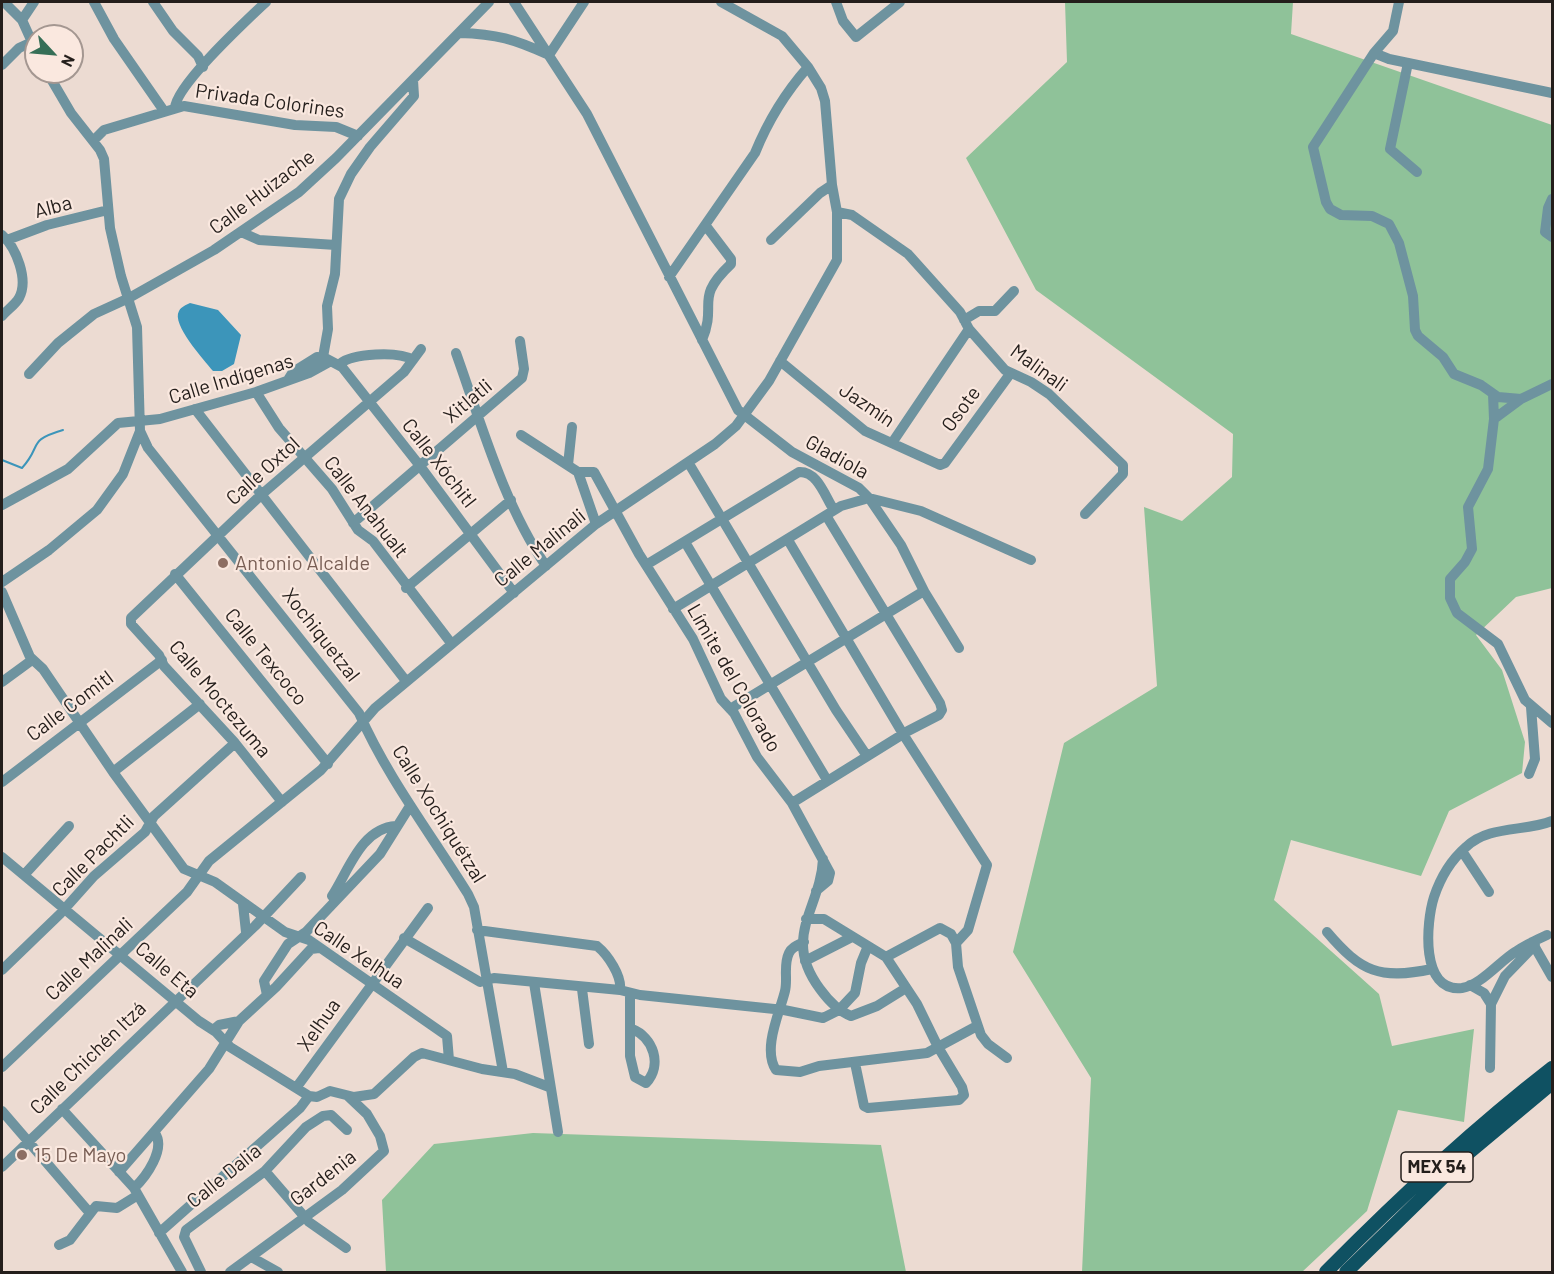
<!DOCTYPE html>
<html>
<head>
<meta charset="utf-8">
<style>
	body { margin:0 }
	#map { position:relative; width:1554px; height:1274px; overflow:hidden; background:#ecdbd2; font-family:Barlow,sans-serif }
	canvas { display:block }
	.frame { position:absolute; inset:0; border:3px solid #241e1b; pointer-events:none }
	.north { position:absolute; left:24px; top:24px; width:60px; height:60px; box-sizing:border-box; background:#fae8df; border:2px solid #a49791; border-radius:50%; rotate:116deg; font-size:16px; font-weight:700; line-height:24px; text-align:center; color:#241e1b }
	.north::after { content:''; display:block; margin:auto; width:21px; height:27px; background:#366f57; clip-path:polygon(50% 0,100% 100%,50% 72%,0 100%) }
</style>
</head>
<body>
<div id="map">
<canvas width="1554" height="1274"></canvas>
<div class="frame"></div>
<div class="north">N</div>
</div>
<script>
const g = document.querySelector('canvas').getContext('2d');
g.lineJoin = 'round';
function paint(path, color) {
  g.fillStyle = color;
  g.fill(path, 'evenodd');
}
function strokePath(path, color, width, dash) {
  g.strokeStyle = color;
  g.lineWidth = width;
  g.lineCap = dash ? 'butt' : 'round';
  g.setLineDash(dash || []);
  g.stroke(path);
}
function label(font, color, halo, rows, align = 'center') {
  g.font = font + ' Barlow,sans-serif';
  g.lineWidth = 4.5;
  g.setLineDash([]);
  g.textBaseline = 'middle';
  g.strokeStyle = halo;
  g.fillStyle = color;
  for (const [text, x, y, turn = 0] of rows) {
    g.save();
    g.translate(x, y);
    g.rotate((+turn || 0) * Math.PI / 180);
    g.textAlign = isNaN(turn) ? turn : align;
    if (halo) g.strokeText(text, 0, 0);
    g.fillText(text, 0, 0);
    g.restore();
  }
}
paint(new Path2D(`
	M1065,2H1293L1291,34L1552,125V588L1516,597L1476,635L1502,670L1525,742L1522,773L1449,811L1421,876L1291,840L1274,900L1379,994L1392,1046L1474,1029L1464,1122L1398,1110L1367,1211L1302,1272H1082L1091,1078L1013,952L1064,743L1157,686L1144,507L1182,521L1232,477L1233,434L1036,290L966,158L1067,62Z
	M533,1133L881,1145L906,1272H386L382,1200L434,1144Z`), '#8fc299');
paint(new Path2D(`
	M190,303L218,310L241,335L234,364L222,371H213C204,360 171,324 179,311C181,307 186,305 190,303Z`), '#3c95ba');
strokePath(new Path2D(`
	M2,460L22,468C43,445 26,441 63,430`), '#3c95ba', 2);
strokePath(new Path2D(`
	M4,2L22,20L36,51
	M94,2L114,39L164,111
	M153,2L173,31L198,56L203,67
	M514,2L587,114L738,410L792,452L859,488L869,498L921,511L1031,560
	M836,2L843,21L856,37L900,2
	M1399,2L1393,31L1374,53L1313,147L1326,202L1330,209L1341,215L1372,216L1389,224L1399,243L1413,296L1415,330L1418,336L1443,357L1454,374L1481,385L1498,397L1521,399
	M22,20L34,2
	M459,33C497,34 514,39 549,55L584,2
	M1374,53L1389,59L1552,93
	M1408,63L1390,149L1417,172
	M2,65L19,48L32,42
	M175,108C176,85 247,20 266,2
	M93,141L104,130L184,106L295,125L336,127L358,136
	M1552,199L1548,208L1545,232L1552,237
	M837,212L852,215L908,254L960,312L969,329L1005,370L1031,382L1049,394L1123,465V474L1085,514
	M241,232L259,240L336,245
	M2,235C16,247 29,280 19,298C15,305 7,310 2,316
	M7,240L47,225L108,210
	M771,240L820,193L832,185
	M669,277L755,153C768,121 785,93 808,67
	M964,320L979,311H995L1014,291
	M702,340C718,302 693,300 731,264V259L706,226
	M456,353C481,423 504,505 546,566
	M323,357L328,329L327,306L335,274L339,199L351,174L370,147L414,96L413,80
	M780,361L865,431L940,465L945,463L1010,374
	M340,364C352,353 399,351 413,360
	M29,374L58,343L94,314L129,298L214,250L299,192L336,158L489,2
	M288,380L293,372L317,357L325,358L342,367L420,466L514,593
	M256,392L279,428L332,489L358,530L373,541L451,643
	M1493,394L1494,419L1488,469L1468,507L1472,549L1465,562L1450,579V598L1457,613L1498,644L1525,700L1552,723
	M195,409L406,681
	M1494,419L1521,399L1552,384
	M140,431L148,448L359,713C387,777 431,834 468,894L474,907L503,1072
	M521,435L578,472L596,524
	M892,443L969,329
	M688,462L836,710L867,756
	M568,465L572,427
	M578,472H594L639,554L693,639L721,699L734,713L757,757L792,803L830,873L828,881L816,891
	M2,505L68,469L118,423L160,419L256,392L309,373L329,362
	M353,523L522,378L524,369L520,341
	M788,540L903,734L987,865L968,930L956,943
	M685,542L827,780
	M646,565L799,472C818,471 825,497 834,510
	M175,574L328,764
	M2,582L49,550L97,510L123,474L140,431L137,327L121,276L110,228L104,159L100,150L71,113L47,72
	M406,588L511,500
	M2,592L30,657L43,669L113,772L184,869L215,882L285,932L309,940L447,1036L449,1060
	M673,609L841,506L869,498L901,545L924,591
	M2,682L32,660
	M730,709L924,591L959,648
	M113,772L200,704
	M1529,774L1535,759L1531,707
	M2,782L162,660
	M282,802L235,743L164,666L159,655L131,624V618L261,495L404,372L421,349
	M792,803L908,731L939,715L942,710L940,703L827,517
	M1462,851L1489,892
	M2,857L199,1021L216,1032L230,1047L309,1096L317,1097L330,1091L354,1097L374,1094L414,1057L422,1053L482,1069L515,1074L549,1087
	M823,859C821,908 781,937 820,989C828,1000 838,1011 851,1016L877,1006L906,988
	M24,875L69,826
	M332,896C348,872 361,828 396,826
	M243,904L246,932
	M806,919H824L886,957L917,1004L938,1047L977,1026
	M477,930L597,946C608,955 622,976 620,990
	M1327,932C1361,972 1380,980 1432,969
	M1547,935C1536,940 1525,945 1515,952C1499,962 1481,985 1462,988C1420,993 1426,922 1434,897C1440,879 1451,860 1466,847C1489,825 1524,832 1552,821
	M404,938L480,982L494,978L620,990L640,995L784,1010L823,1018L839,1010L855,993L861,963L868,946
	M804,942C798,945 792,947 789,953C783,965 788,979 785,991C780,1012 762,1049 776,1070L800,1072L819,1066L927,1053L938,1047L962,1087L964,1095L959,1100L868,1108L864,1106L855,1063
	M1532,942L1552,977
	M886,957L940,928L951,934L956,943L958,967L981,1035L988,1044L1007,1058
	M805,961L852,937
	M2,970L60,914L94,876L145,832L154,816L235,743
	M534,983L558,1132
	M1470,985L1484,993L1491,1004L1490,1068
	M582,989L589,1044
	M630,993V1056L635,1077L646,1083C663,1065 653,1037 632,1029
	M267,995L264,981L288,944L306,932L380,854L410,806
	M1491,1004L1505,976L1535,945
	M213,1030L219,1025L239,1021
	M2,1067L187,892L209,861L321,770L375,708L596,524L715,444L736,426L769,381L837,260V212L832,185L825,101L821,88L808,67L782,36L721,2
	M296,1088L428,908
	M62,1109L134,1188L182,1272
	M2,1111L89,1212
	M2,1167L255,926L301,877
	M265,1171L309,1222L346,1248
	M119,1172L209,1069L239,1021L276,987L311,949L319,948
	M134,1188C146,1177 166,1149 155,1133
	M159,1233L300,1108L309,1096
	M59,1245L70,1240L96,1206L117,1208L138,1195
	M253,1258L278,1272
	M201,1272L184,1237L186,1230L265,1171L306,1127L323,1116L331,1115L347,1130
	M230,1272L342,1190L384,1151L380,1136L367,1114L348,1096`), '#6e939f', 10);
strokePath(new Path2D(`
	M1326,1272C1397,1200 1472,1130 1552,1068
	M1346,1272L1466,1155L1552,1083`), '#0f5162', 14);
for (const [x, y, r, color] of [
	[223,563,6,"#8d6e63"],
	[22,1155,6,"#8d6e63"]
]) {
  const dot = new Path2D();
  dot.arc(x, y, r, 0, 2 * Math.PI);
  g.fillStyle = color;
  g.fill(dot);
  strokePath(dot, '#fae8df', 2);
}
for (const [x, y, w] of [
	[1437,1167,72]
]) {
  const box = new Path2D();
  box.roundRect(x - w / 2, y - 15, w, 30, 4.5);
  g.fillStyle = '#fae8df';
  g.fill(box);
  strokePath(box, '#241e1b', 1.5);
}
label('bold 18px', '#241e1b', null, [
	["MEX 54",1437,1167]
]);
label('20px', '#241e1b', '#fae8df', [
	["Privada Colorines",270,101,8],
	["Calle Huizache",262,192,-37],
	["Alba",53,207,-15],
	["Malinali",1039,368,36],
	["Calle Indígenas",231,379,-17],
	["Xitlatli",468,401,-40],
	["Jazmín",867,405,34],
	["Osote",961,409,-54],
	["Gladiola",837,457,29],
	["Calle Xóchitl",439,463,52],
	["Calle Oxtol",263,471,-42],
	["Calle Anahualt",366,507,52],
	["Calle Malinali",540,548,-39],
	["Xochiquetzal",321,635,52],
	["Calle Texcoco",266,657,51],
	["Límite del Colorado",734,678,60],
	["Calle Moctezuma",220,699,50],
	["Calle Comitl",70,706,-37],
	["Calle Xochiquétzal",439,814,58],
	["Calle Pachtli",93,856,-45],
	["Calle Xelhua",359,955,34],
	["Calle Malinali",89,959,-43],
	["Calle Eta",167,970,40],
	["Xelhua",319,1025,-55],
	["Calle Chichén Itzá",88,1058,-44],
	["Calle Dalia",224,1176,-39],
	["Gardenia",323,1178,-38]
]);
label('20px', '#785e54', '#fae8df', [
	["Antonio Alcalde",235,563],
	["15 De Mayo",34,1155]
], 'left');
</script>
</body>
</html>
